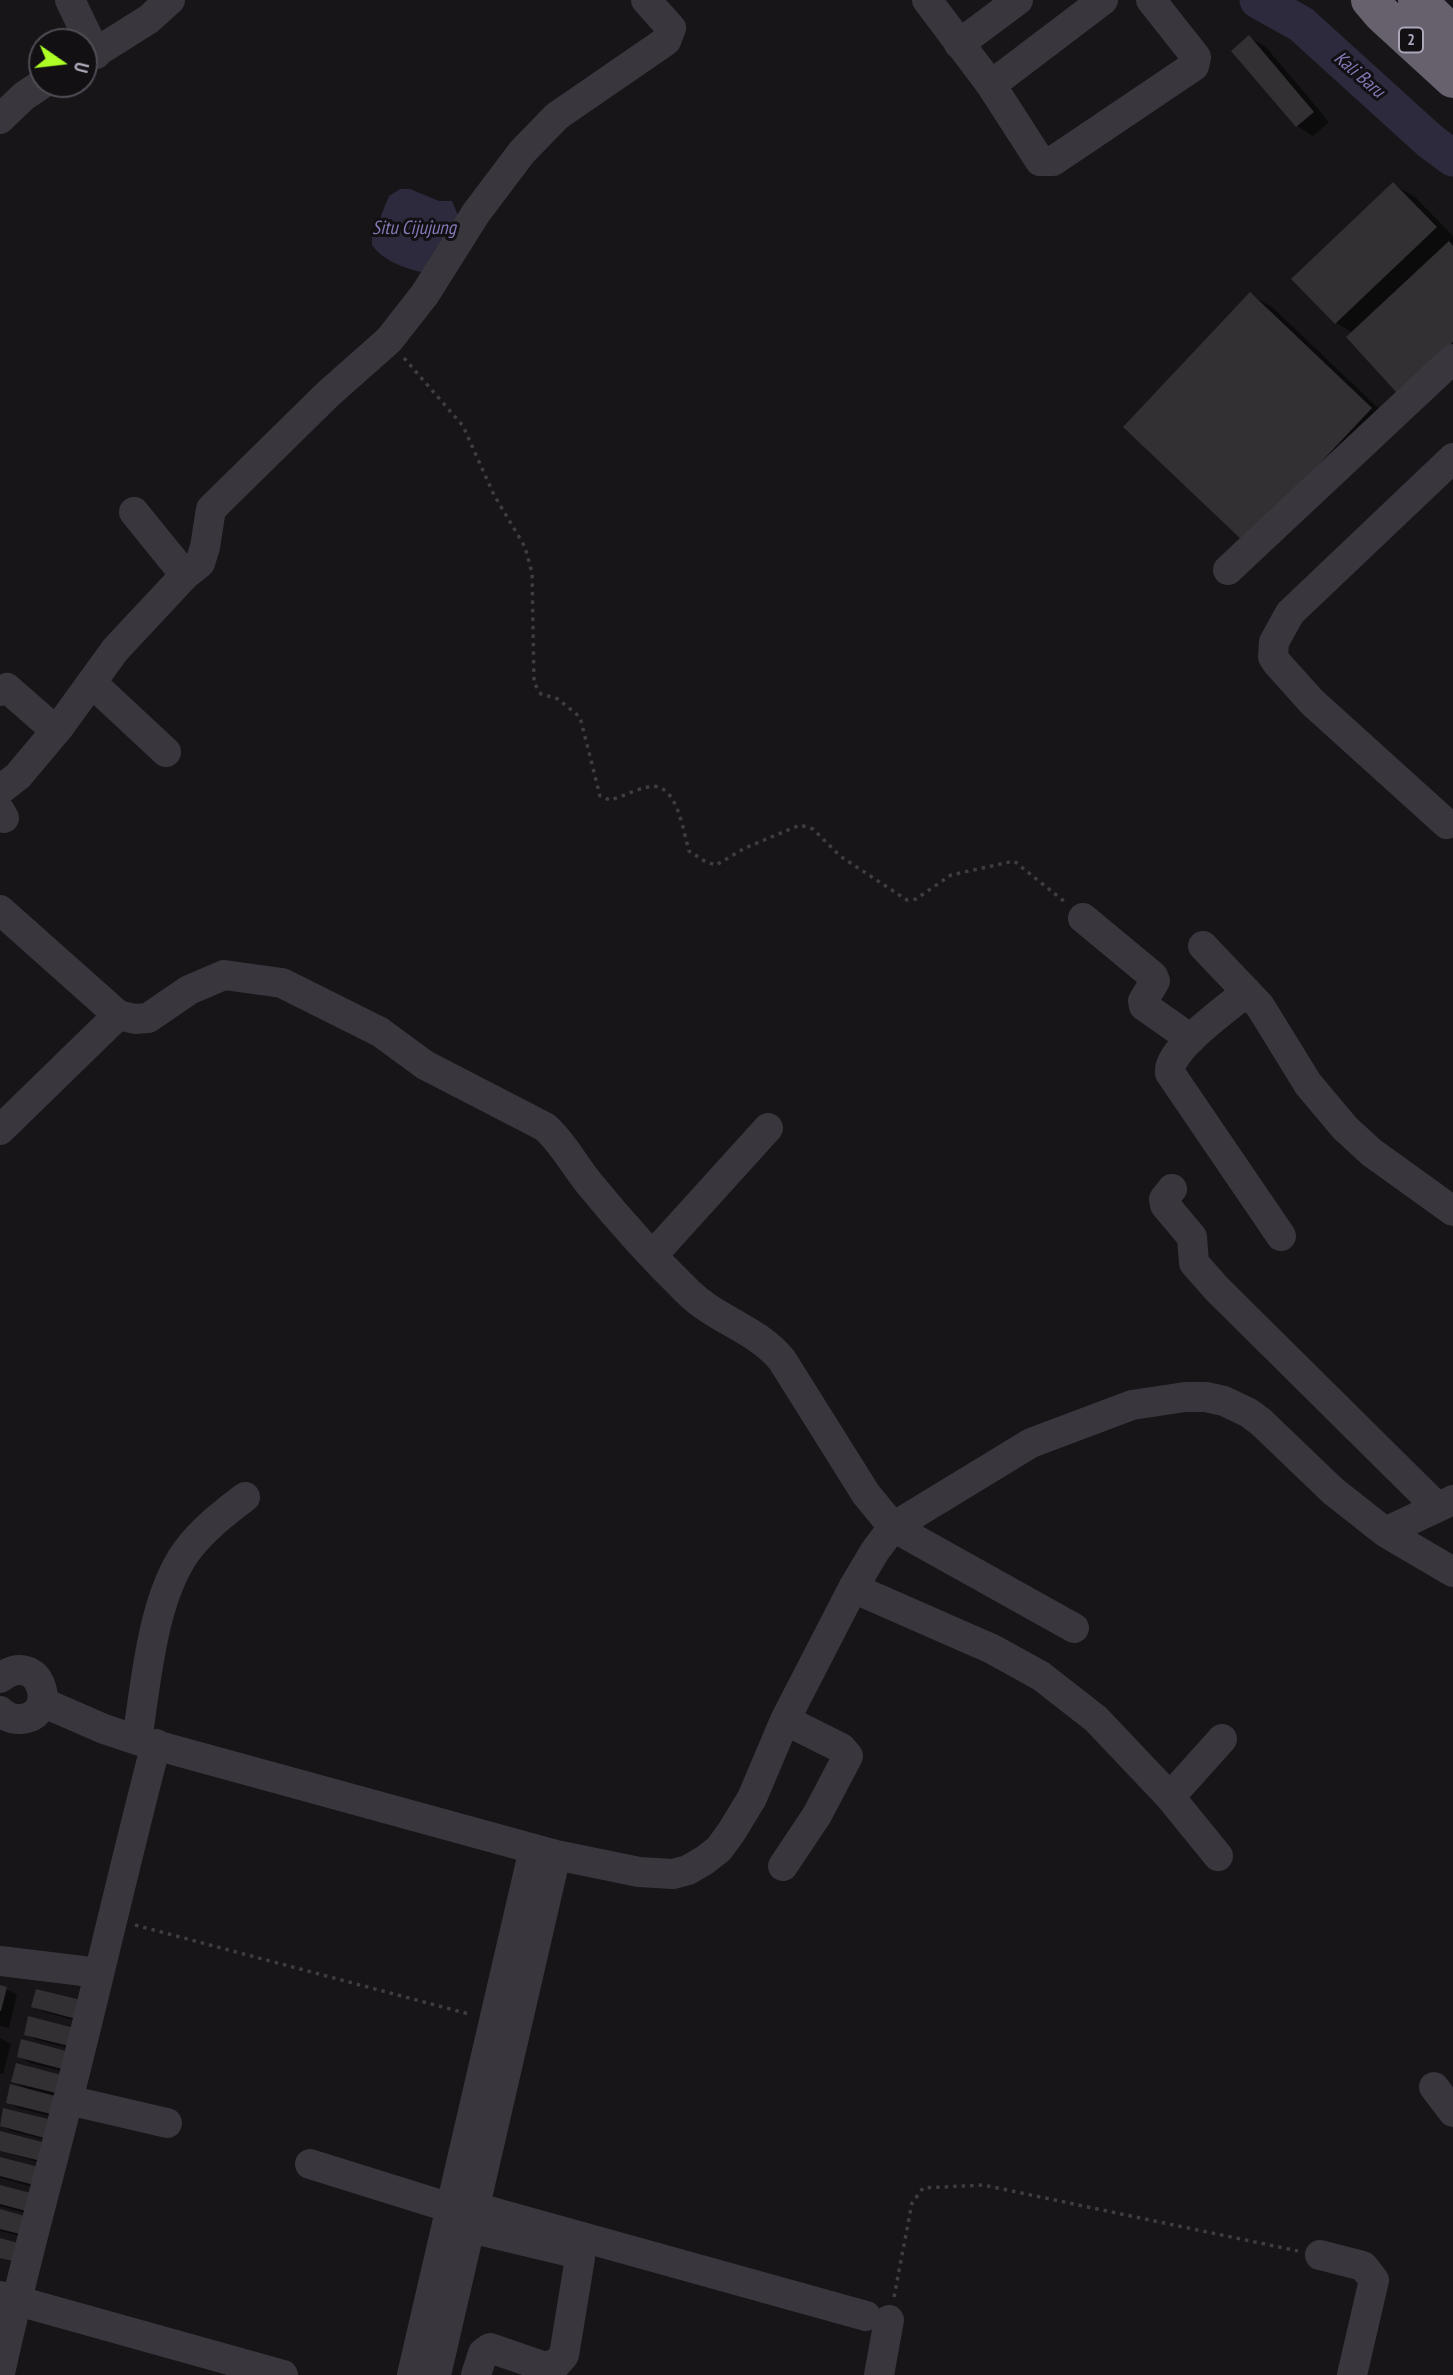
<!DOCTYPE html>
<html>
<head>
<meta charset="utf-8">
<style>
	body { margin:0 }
	#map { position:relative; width:1453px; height:2375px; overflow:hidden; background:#171518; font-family:"PT Sans Narrow",sans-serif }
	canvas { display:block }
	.north { position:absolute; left:28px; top:28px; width:70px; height:70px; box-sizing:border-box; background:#121013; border:2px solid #504c55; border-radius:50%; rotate:104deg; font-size:19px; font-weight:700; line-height:28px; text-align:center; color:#aea6b9 }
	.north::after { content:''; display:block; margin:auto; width:24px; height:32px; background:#adff26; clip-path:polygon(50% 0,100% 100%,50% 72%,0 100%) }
</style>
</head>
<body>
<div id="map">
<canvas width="1453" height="2375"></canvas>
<div class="north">U</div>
</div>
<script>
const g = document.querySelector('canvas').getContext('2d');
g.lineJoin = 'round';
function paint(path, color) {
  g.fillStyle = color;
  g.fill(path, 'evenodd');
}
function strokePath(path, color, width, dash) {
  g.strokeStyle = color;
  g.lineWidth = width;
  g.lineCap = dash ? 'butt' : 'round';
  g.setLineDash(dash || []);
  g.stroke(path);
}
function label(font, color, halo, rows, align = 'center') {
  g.font = font + ' "PT Sans Narrow",sans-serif';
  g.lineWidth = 6;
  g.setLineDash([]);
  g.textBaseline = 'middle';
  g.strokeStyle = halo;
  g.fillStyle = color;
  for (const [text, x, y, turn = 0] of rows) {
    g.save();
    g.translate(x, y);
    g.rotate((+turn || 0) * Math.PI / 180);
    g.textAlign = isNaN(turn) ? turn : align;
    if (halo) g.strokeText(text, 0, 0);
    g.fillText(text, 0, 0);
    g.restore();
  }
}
paint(new Path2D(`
	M400,189H410L439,201H452L458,215L429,266L421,272C404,268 382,260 372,245V238L389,196Z`), '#2d2a3d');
paint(new Path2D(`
	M1249,37L1266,47L1329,122L1313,136L1297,126Z
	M1393,184L1415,197L1453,236V375L1353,333L1336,323Z
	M1250,295L1272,307L1393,422L1268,554L1246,541Z
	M0,1987L17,1994L9,2028L0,2026Z
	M37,1991L91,2025L44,2012L33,2006Z
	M30,2018L84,2052L37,2040L26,2034Z
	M0,2038L11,2044L3,2074L0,2073Z
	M23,2041L77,2075L30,2063L19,2056Z
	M64,2078L65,2120L18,2108L8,2102L28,2090L13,2081Z
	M52,2122L59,2143L11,2131L1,2125Z
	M0,2133L52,2166L0,2151Z
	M0,2159L48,2191L0,2178Z
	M0,2186L41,2217L0,2206Z
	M0,2211L35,2240L0,2231Z`), '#0007');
strokePath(new Path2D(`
	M1258,0L1301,24L1430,141L1453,158`), '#2d2a3d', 37);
paint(new Path2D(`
	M1249,35L1314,112L1296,127L1231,51Z
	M1393,182L1437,227L1335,324L1291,279Z
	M1449,241L1453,246V342L1397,393L1346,337Z
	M1250,292L1372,408L1245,543L1123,427Z
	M0,1985L7,1987L1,2011H0Z
	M36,1989L85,2001L80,2020L31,2007Z
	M28,2016L78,2029L73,2047L24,2035Z
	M21,2039L70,2052L66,2070L17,2057Z
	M16,2063L65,2076L60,2094L11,2082Z
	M10,2084L59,2097L55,2115L6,2103Z
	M3,2108L52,2120L48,2139L0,2126Z
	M0,2131L46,2143L41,2161L0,2151Z
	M0,2157L43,2168L38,2186L0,2176Z
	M0,2185L35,2194L30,2212L0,2204Z
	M0,2209L28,2217L24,2235L0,2229Z
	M0,2238L22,2244L17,2262L0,2258Z`), '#333034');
strokePath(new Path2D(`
	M404,358L463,426L494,495L525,547L532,573L534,683L541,694L558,699L580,717L600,796L610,800C622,797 636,789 648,787C677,780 683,831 689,851L706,862L716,865L745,848L800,825L813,829L840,856L907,900L916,899L951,875L1014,861L1065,902
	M135,1925L469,2014
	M894,2297L912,2203L923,2188L983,2185L1298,2251`), '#3f3c44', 3.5, [3.5, 5]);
strokePath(new Path2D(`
	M70,0L96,54
	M927,0L991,85L1040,161H1053L1194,66L1196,57L1151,0
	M959,44L1018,0
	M84,60L149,19L170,0
	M991,85L1103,0
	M0,119L24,96L42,84
	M134,512L185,575
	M1228,570L1453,359
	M92,683L166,752
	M0,691L7,688L56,731
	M0,790L18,776L60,726L115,650L185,575L200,563L205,547L211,509L328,394L389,340L425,294L476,213L522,152L557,116L666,41L671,28L646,0
	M0,811L4,818
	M1447,824L1312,702L1277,663L1273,657L1274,642L1290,613L1453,458
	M0,910L118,1015L135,1019L148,1018L189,990L224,975L282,983L380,1032L425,1065L545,1127C563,1143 573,1163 588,1182C619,1220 653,1258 688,1292C716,1320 757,1329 782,1360L866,1494L893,1527L1074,1628
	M1083,918L1153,976L1155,981L1143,1001L1144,1006L1191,1039
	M1203,946L1260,1006L1308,1084L1345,1128L1371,1152L1453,1211
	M1247,992C1230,1006 1166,1051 1170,1073L1281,1236
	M0,1130L118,1015
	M1172,1189L1164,1199L1165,1205L1192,1237L1194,1263L1217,1289L1437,1507
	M653,1255L768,1128
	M1385,1532L1453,1572
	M853,1588L992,1649L1041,1676L1096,1719L1170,1797L1218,1856
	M0,1678C41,1647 61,1717 20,1719C12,1719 6,1717 0,1711
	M42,1702L104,1729L137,1740L556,1855L639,1872L673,1874L688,1870L705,1860L719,1849L732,1831L752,1798L785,1720L853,1588L875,1551L893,1527L1031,1443L1132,1405L1185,1397H1206L1224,1401L1249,1413L1261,1422L1333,1491L1385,1532L1453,1500
	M137,1740C146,1683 152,1600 186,1552C202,1530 223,1514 245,1497
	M1170,1797L1222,1739
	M783,1866L817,1815L848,1756L841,1748L785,1720
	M0,1961L99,1973
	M1434,2087L1453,2112
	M68,2100L167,2123
	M310,2164L451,2208
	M474,2207L866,2316
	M470,2228L570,2252L580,2258L564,2355L557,2363L545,2367L490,2348L483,2353L476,2375
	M1320,2255L1363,2266L1374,2280L1352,2375
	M0,2296L283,2375
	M0,2373C20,2281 45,2191 68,2100C98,1982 125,1863 156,1744
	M412,2375L534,1849
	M436,2375L556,1855
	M879,2375L889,2320`), '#3a363d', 30);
strokePath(new Path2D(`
	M1370,0L1382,14L1453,79
	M1417,0L1453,35`), '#67616e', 38);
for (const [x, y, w] of [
	[1411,40,24]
]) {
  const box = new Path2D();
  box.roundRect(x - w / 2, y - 12.5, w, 25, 5);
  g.fillStyle = '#121013';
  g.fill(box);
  strokePath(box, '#aea6b9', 2);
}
label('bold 16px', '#aea6b9', null, [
	["2",1411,40]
]);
label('italic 19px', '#8579b7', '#121013', [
	["Kali Baru",1359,75,41],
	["Situ Cijujung",414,229]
]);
</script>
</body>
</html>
